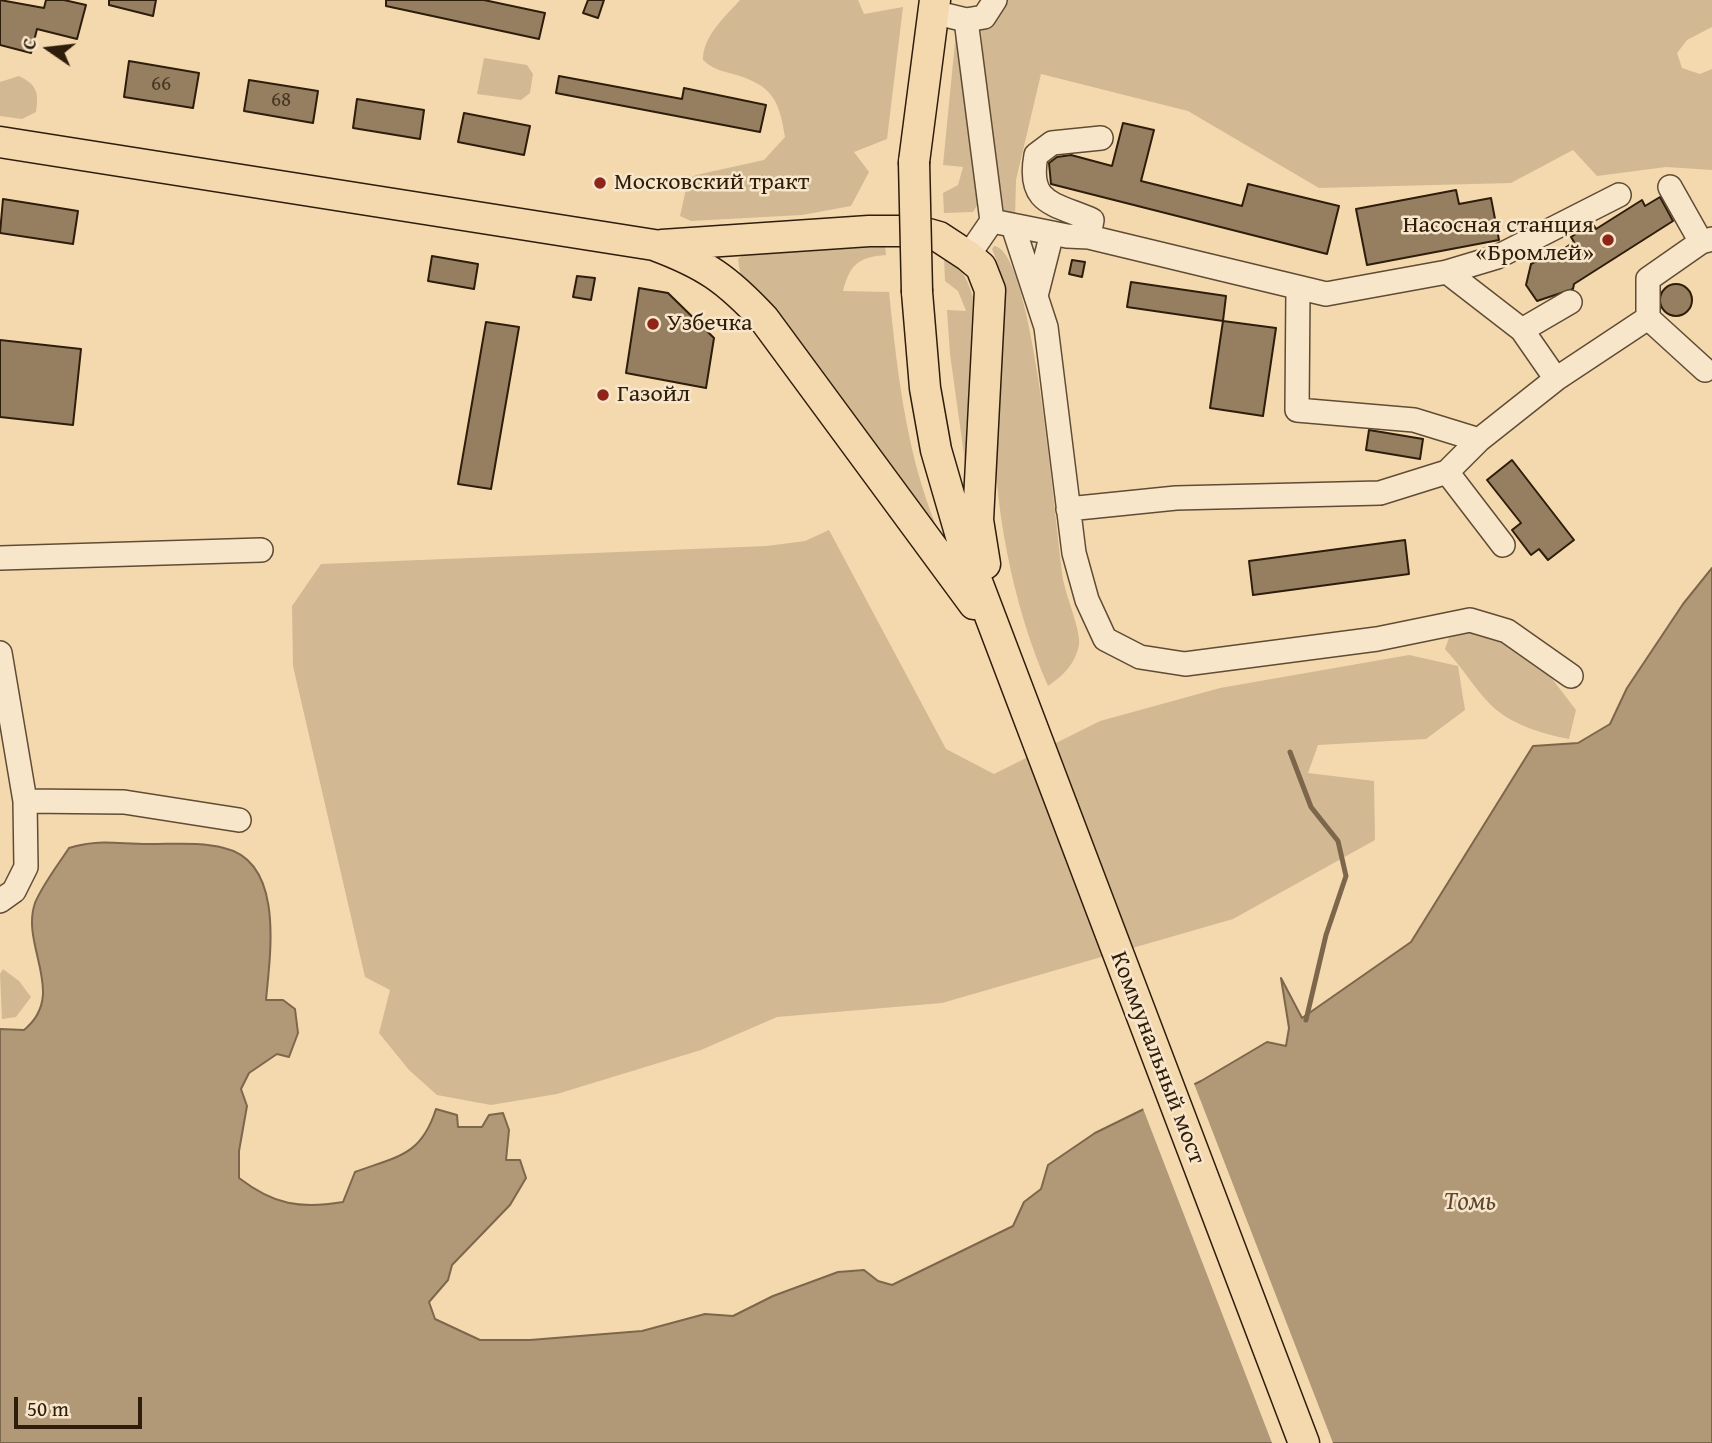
<!DOCTYPE html>
<html>
<head>
<meta charset="utf-8">
<style>
	body { margin:0 }
	#map { position:relative; width:1712px; height:1443px; overflow:hidden; background:#f4d9af; font-family:"Gentium Book Plus",serif }
	canvas { display:block }
	.north { position:absolute; left:14px; top:14px; width:70px; height:70px; -webkit-text-stroke:5px #f8e6cb; paint-order:stroke; rotate:284deg; font-size:19px; font-weight:700; line-height:28px; text-align:center; color:#2e1d0b }
	.north::after { content:''; display:block; margin:auto; width:24px; height:32px; background:#2e1d0b; clip-path:polygon(50% 0,100% 100%,50% 72%,0 100%) }
	.scale { position:absolute; left:14px; top:1397px; width:128px; height:32px; box-sizing:border-box; border:4px solid #2e1d0b; border-top:0; padding-left:9px; font-size:21px; line-height:24px; white-space:nowrap; color:#2e1d0b; -webkit-text-stroke:5px #f8e6cb; paint-order:stroke }
</style>
</head>
<body>
<div id="map">
<canvas width="1712" height="1443"></canvas>
<div class="north">С</div>
<div class="scale">50 m</div>
</div>
<script>
const g = document.querySelector('canvas').getContext('2d');
g.lineJoin = 'round';
function paint(path, color) {
  g.fillStyle = color;
  g.fill(path, 'evenodd');
}
function strokePath(path, color, width, dash) {
  g.strokeStyle = color;
  g.lineWidth = width;
  g.lineCap = dash ? 'butt' : 'round';
  g.setLineDash(dash || []);
  g.stroke(path);
}
function label(font, color, halo, rows, align = 'center') {
  g.font = font + ' "Gentium Book Plus",serif';
  g.lineWidth = 5;
  g.setLineDash([]);
  g.textBaseline = 'middle';
  g.strokeStyle = halo;
  g.fillStyle = color;
  for (const [text, x, y, turn = 0] of rows) {
    g.save();
    g.translate(x, y);
    g.rotate((+turn || 0) * Math.PI / 180);
    g.textAlign = isNaN(turn) ? turn : align;
    if (halo) g.strokeText(text, 0, 0);
    g.fillText(text, 0, 0);
    g.restore();
  }
}
paint(new Path2D(`
	M740,0H858L864,14L903,7L887,139L854,152L869,172L851,206L802,215L691,221L680,216L688,180L696,175L764,160L785,137C779,99 772,85 733,74C722,71 712,69 703,60C703,36 724,18 740,0Z
	M994,0H1712V27L1687,40L1677,53L1682,68L1700,74L1712,69V170L1666,167L1597,176L1573,150L1511,183L1319,188L1188,111L1041,74L1016,180L1015,219L997,212L981,31L995,15Z
	M956,32L979,194L978,204L973,212L944,213L943,193L958,185L963,167L943,165Z
	M484,58L527,65L533,74L530,93L521,100L477,94Z
	M19,76C37,85 39,92 36,112L22,119L0,116V82Z
	M856,244H885L886,255C859,257 850,264 843,291L889,292C898,378 907,462 943,542L741,280L738,259L744,254Z
	M994,246C1035,249 1056,539 1064,583C1067,599 1081,631 1079,645C1075,664 1064,675 1048,686C1013,607 991,498 995,411C998,356 1016,302 992,249Z
	M944,257C962,267 967,278 973,297L965,462L950,354L947,310L966,311L958,291L945,281Z
	M829,530L946,749L994,774L1100,721L1220,688L1409,655L1458,666L1465,710L1426,739L1318,745L1308,773L1374,781L1375,840L1233,919L942,1003L777,1017L701,1050L557,1094L491,1105L437,1095L409,1070L379,1033L390,990L365,977L293,666L292,606L321,564L767,546L805,541Z
	M1465,626L1518,642L1550,676L1576,710L1569,739C1543,734 1509,724 1490,704C1474,688 1462,667 1445,649L1450,635Z
	M3,969L19,981L31,997L16,1017L2,1019L0,974Z`), '#d2b993');
const water = new Path2D(`
	M1712,568V1443H0V1029L24,1030C68,994 20,946 35,903C43,884 58,865 69,848C101,838 121,845 154,844C176,844 202,842 224,848C285,862 270,955 266,1000H283L295,1009L298,1033L289,1057L277,1054L249,1073L241,1089L247,1106L239,1151V1178C274,1205 300,1209 343,1202L355,1172C398,1156 421,1156 436,1109L457,1115L458,1127H482L489,1115L503,1113L509,1130L506,1160H520L526,1178L510,1205L452,1265L448,1280L429,1302L435,1319L480,1340H530L642,1331L705,1314L733,1316L773,1296L838,1272L864,1270L878,1281L892,1285L1013,1226L1024,1202L1041,1189L1048,1165L1095,1133L1201,1081L1267,1042L1286,1046L1289,1028L1281,978L1302,1018L1411,942L1533,746L1578,743L1610,724L1627,688L1683,604Z`);
paint(water, '#b19977');
strokePath(water, '#7d674c', 2);
paint(new Path2D(`
	M1193,1081L1333,1443H1272L1142,1106Z`), '#f4d9af');
strokePath(new Path2D(`
	M1290,752L1311,807L1338,841L1346,876L1326,935L1306,1020`), '#7d674c', 5);
const building = new Path2D(`
	M0,0L44,8L46,0H64L86,5L77,39L37,29L31,53L0,45Z
	M109,0H156L153,16L109,5Z
	M386,0H484L545,13L539,39L386,6Z
	M588,0H604L598,18L583,13Z
	M129,61L199,73L193,108L124,97Z
	M559,76L682,99L684,88L766,105L760,132L556,93Z
	M249,80L318,91L313,123L244,111Z
	M357,99L424,110L420,139L353,128Z
	M464,113L530,126L524,155L458,142Z
	M1123,123L1154,130L1141,181L1242,206L1248,184L1339,206L1327,254L1051,184L1049,163L1057,157L1071,155L1112,166Z
	M1456,190L1459,204L1491,198L1499,240L1367,265L1356,209Z
	M1660,197L1673,221L1574,284L1573,289L1537,301L1526,285L1531,264L1548,255L1553,256L1574,242L1571,237L1585,228L1593,224L1596,229L1642,200L1645,206Z
	M3,199L78,211L73,244L0,233Z
	M432,256L478,264L474,289L428,281Z
	M1072,260L1085,262L1082,277L1069,274Z
	M577,276L595,278L591,300L573,297Z
	M1131,282L1226,296L1223,321L1127,307Z
	M1660 300a16 16 0 1 1 32 0a16 16 0 1 1-32 0Z
	M639,288L668,293L714,338L706,388L626,373Z
	M1223,321L1276,328L1263,416L1210,408Z
	M486,322L519,327L491,489L458,484Z
	M0,340L81,349L73,425L0,417Z
	M1369,430L1423,439L1420,459L1366,450Z
	M1512,460L1574,540L1548,560L1539,549L1531,555L1512,530L1521,523L1487,480Z
	M1405,540L1409,574L1253,595L1249,561Z`);
paint(building, '#957f60');
strokePath(building, '#2e1d0b', 2);
const minor = new Path2D(`
	M933,12L966,20L992,221L968,256
	M966,20L984,17L995,0
	M1670,187L1701,242
	M992,221L1067,236L1089,237L1326,294L1447,272L1497,257L1619,195
	M1013,226L1046,327L1074,553L1087,600L1105,639L1140,657L1185,664L1377,639L1470,620L1507,631L1571,676
	M1089,237L1092,220C1053,203 1027,204 1036,155L1052,143L1101,138
	M1447,272L1522,330L1556,379
	M1298,289L1297,410L1414,420L1479,440
	M1036,296L1052,233
	M1648,318L1705,370
	M1522,330L1570,302
	M1447,472L1503,545
	M1068,509L1176,498L1380,493L1447,472L1479,440L1556,379L1648,318V279L1701,242L1712,239
	M0,558L261,550
	M0,653L25,801L26,867L14,891L0,901
	M25,801L124,802L239,820`);
const major = new Path2D(`
	M0,142L654,245C705,264 727,279 764,319L974,604
	M914,162L935,0
	M662,245L869,231H918L939,237L968,256L981,267L990,290L978,520L985,564
	M917,292L925,388L936,450L965,550L1304,1443`);
strokePath(minor, '#604c34', 26);
strokePath(major, '#2e1d0b', 33);
strokePath(minor, '#f8e6cb', 23);
strokePath(major, '#f4d9af', 30);
const majorBridge = new Path2D(`
	M914,162L917,292`);
strokePath(majorBridge, '#2e1d0b', 33, []);
strokePath(majorBridge, '#f4d9af', 30);
for (const [x, y, r, color] of [
	[600,183,7,"#8f2418"],
	[1608,240,7,"#8f2418"],
	[653,324,7,"#8f2418"],
	[603,395,7,"#8f2418"]
]) {
  const dot = new Path2D();
  dot.arc(x, y, r, 0, 2 * Math.PI);
  g.fillStyle = color;
  g.fill(dot);
  strokePath(dot, '#f8e6cb', 2.5);
}
label('21px', '#483620', null, [
	["66",161,85],
	["68",281,101]
]);
label('24px', '#2e1d0b', '#f8e6cb', [
	["Московский тракт",614,183],
	["Насосная станция",1594,226,"right"],
	["«Бромлей»",1594,254,"right"],
	["Узбечка",667,324],
	["Газойл",617,395]
], 'left');
label('24px', '#2e1d0b', '#f8e6cb', [
	["Коммунальный мост",1157,1058,69]
]);
label('italic 26px', '#5c4831', '#f8e6cb', [
	["Томь",1470,1202]
]);
</script>
</body>
</html>
